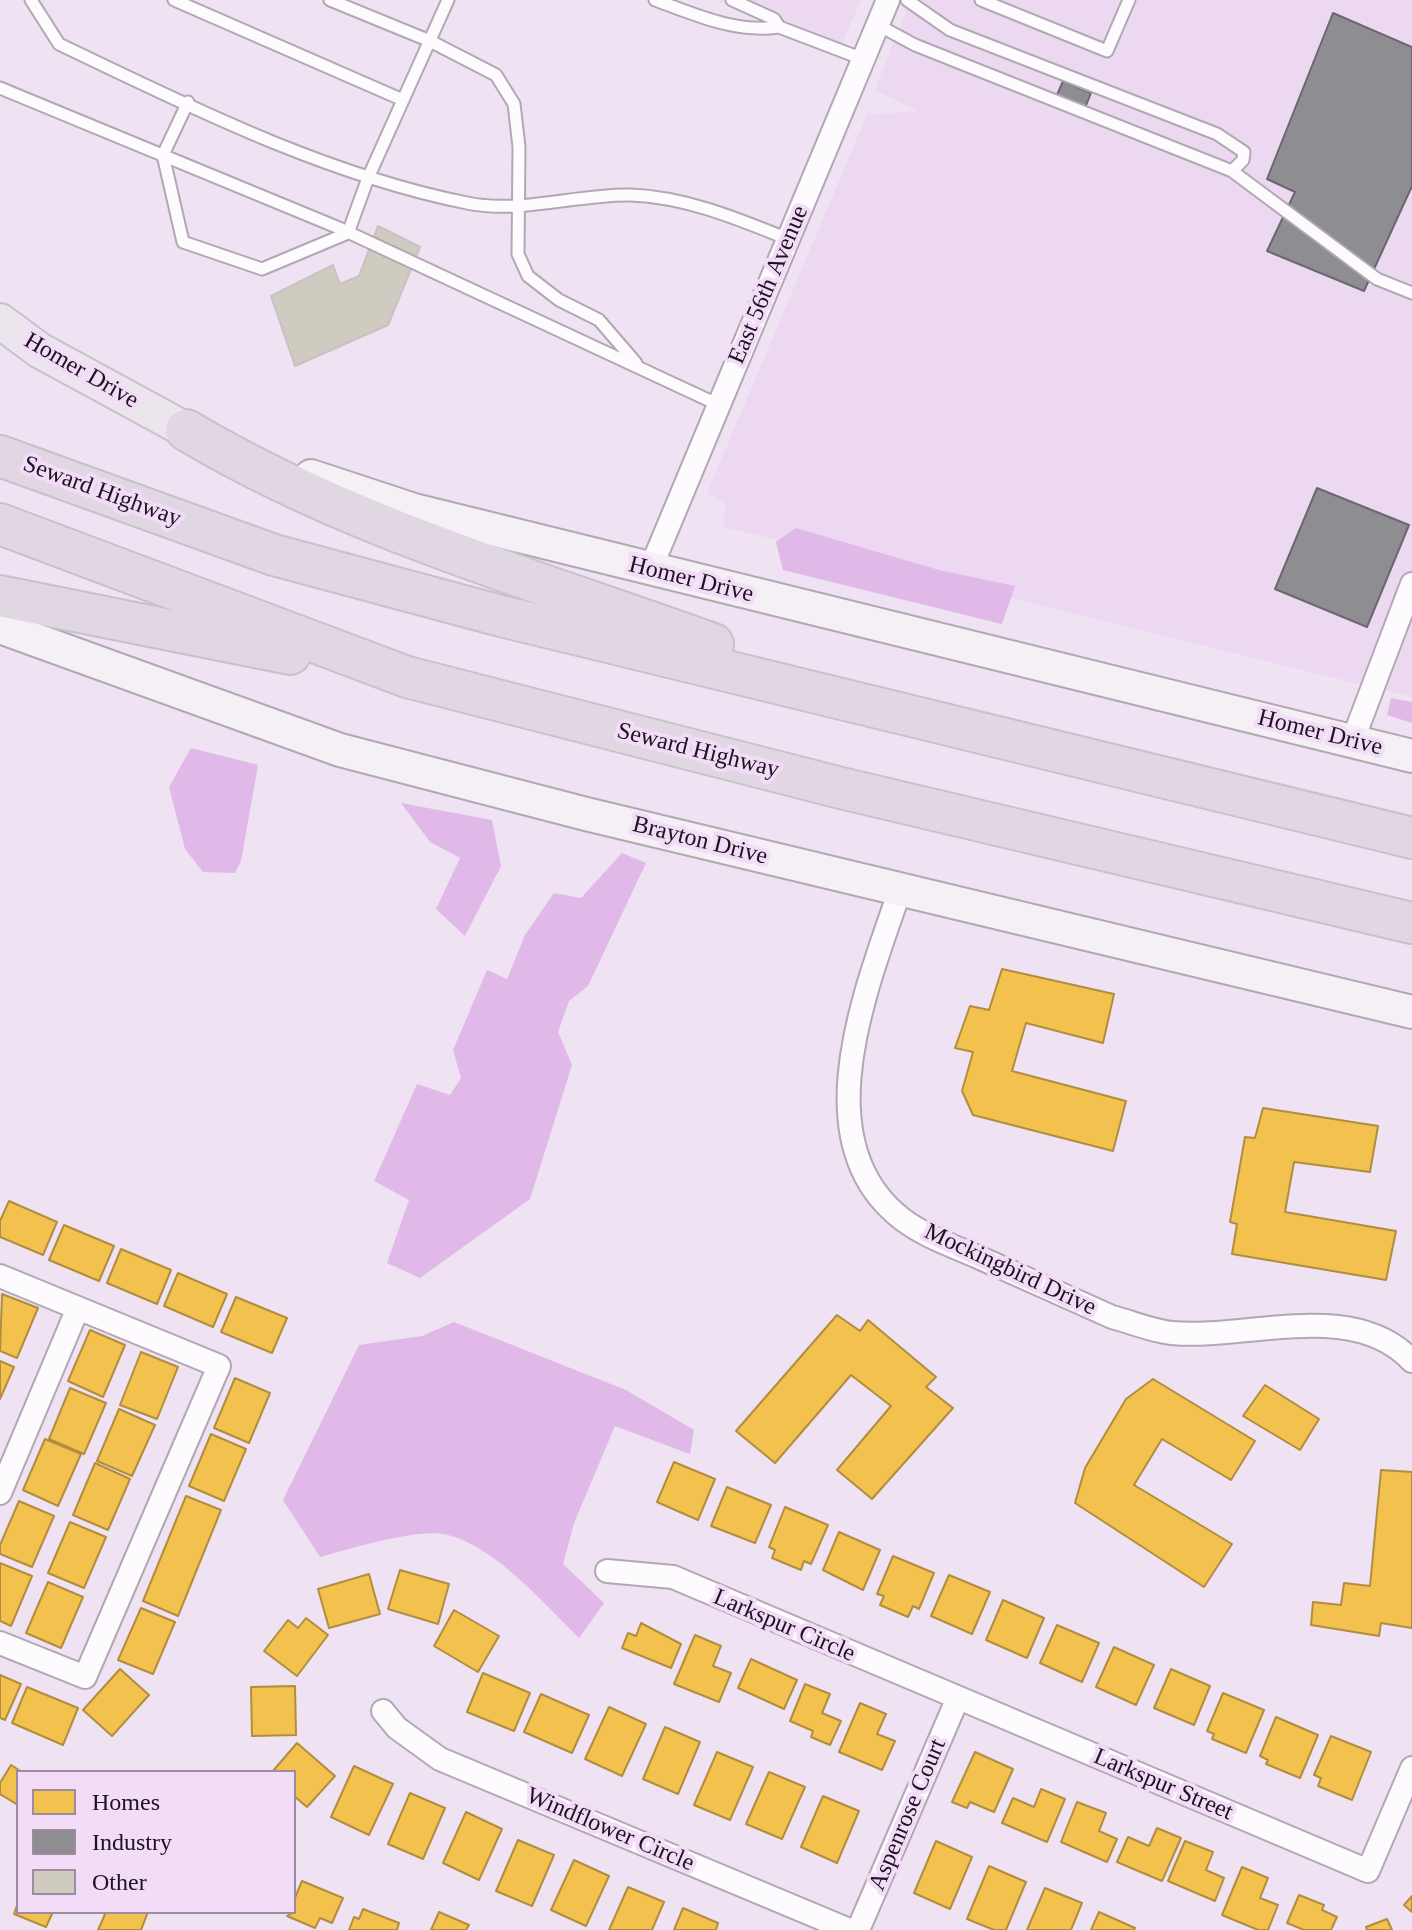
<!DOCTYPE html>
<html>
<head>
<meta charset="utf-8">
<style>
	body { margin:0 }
	#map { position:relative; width:1412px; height:1930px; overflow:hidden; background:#efe2f2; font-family:"Times New Roman",serif }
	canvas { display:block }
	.legend { position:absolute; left:16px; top:1770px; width:280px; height:144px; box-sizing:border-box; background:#f3dcf8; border:2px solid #9d8ca0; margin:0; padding:10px 14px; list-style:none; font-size:24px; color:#1b131d }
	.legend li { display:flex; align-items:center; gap:16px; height:40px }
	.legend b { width:40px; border:2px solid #9d8ca0 }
</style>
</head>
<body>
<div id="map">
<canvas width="1412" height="1930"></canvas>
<ul class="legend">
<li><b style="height:22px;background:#f2c14e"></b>Homes</li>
<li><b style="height:22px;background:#8d8d92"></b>Industry</li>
<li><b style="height:22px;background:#cfcbc0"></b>Other</li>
</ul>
</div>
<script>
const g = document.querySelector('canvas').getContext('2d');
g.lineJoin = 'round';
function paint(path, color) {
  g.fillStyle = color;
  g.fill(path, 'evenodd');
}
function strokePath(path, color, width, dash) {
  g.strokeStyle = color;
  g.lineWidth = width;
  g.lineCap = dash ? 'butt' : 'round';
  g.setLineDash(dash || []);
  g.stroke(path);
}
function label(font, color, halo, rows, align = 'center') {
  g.font = font + ' "Times New Roman",serif';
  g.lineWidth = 8;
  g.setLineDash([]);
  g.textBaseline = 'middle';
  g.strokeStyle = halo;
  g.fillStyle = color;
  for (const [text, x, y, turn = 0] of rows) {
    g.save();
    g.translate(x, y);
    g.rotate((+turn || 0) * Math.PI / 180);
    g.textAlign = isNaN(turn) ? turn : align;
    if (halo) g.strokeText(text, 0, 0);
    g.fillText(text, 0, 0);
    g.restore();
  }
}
paint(new Path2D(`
	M717,0H861L838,53Z
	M911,0H1412V697L724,527L725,503L707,493L867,115L917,111L875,90Z`), '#edd8f2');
paint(new Path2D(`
	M796,528L939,570L1015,586L1002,624L783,570L776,542Z
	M1391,698L1412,702V723L1387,715Z
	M191,748L258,765L241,861L235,873L203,872L185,849L169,787Z
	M401,803L492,820L501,866L465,936L436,909L460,858L430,842Z
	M622,853L646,863L588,986L569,1001L558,1032L572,1065L530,1199L420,1278L387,1263L409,1200L374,1181L417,1084L450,1095L461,1078L453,1050L487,970L507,979L525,935L554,893L581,898Z
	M454,1322L626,1390L694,1430L690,1454L615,1426L574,1523L563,1564L604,1603L579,1638C544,1604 496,1547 448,1535C421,1527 349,1549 320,1557L283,1500L359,1345L422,1336Z`), '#e0b9e9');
const homes = new Path2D(`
	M1002,969L1114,994L1103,1043L1026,1023L1012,1071L1126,1101L1113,1151L973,1115L962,1091L973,1052L955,1048L970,1006L989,1010Z
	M1263,1108L1378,1126L1370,1172L1294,1162L1285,1212L1396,1231L1386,1280L1232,1254L1237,1224L1230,1222L1245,1137L1255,1138Z
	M9,1201L57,1222L43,1255L0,1237V1221Z
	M64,1225L114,1246L99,1281L49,1260Z
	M121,1249L171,1270L157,1304L107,1283Z
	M178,1273L227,1294L213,1327L164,1306Z
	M2,1294L38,1308L17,1358L0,1351Z
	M236,1297L287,1318L272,1353L221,1332Z
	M837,1315L860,1331L868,1320L936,1377L926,1387L953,1408L872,1499L837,1470L891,1406L851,1375L775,1463L736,1431Z
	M90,1330L125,1345L103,1397L68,1381Z
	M141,1352L178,1367L157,1419L120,1405Z
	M0,1361L14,1367L0,1399Z
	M235,1378L270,1393L249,1443L214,1428Z
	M1153,1379L1255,1441L1231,1480L1162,1439L1134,1485L1232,1544L1204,1587L1075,1503L1085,1468L1126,1399Z
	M1265,1385L1319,1419L1300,1450L1243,1416Z
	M70,1388L106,1403L84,1454L49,1439Z
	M119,1409L155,1425L132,1476L97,1461Z
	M211,1434L246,1449L224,1501L189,1486Z
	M45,1439L81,1454L58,1506L23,1490Z
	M674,1462L715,1479L698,1520L657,1502Z
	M95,1463L130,1479L108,1530L73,1515Z
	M1381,1470L1412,1472V1628L1381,1623L1379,1636L1311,1625L1313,1602L1341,1605L1344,1583L1370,1586Z
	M727,1487L771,1505L755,1543L711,1526Z
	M186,1496L221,1510L178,1616L143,1601Z
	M19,1501L54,1516L32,1567L0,1554V1545Z
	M785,1507L828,1525L811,1564L804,1561L801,1570L772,1558L775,1550L769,1547Z
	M70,1522L106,1537L84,1588L48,1573Z
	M839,1532L880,1550L863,1590L823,1570Z
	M893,1556L934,1573L919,1609L913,1606L908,1617L880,1605L884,1596L877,1594Z
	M0,1563L32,1576L11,1626L0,1621Z
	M400,1570L449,1584L438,1624L388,1609Z
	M369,1574L380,1614L329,1628L318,1589Z
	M949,1575L990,1592L972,1634L931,1616Z
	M48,1582L83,1597L61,1648L26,1633Z
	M1003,1600L1044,1618L1027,1658L986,1640Z
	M141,1608L175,1622L153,1674L118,1660Z
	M454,1610L499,1636L478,1672L434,1646Z
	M306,1618L328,1635L297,1676L264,1651L288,1620L298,1628Z
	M641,1623L681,1644L671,1668L622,1648L628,1633L636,1636Z
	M1057,1625L1099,1643L1082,1682L1040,1663Z
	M695,1635L721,1646L713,1666L731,1673L719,1702L674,1684Z
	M1114,1647L1154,1665L1136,1705L1096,1687Z
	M751,1659L797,1680L784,1709L738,1688Z
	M120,1669L149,1695L112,1736L83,1710Z
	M1171,1669L1210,1686L1194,1725L1154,1708Z
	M483,1673L530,1693L514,1731L467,1712Z
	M0,1675L21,1684L5,1720L0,1718Z
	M805,1684L830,1694L822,1713L841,1721L830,1745L811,1737L813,1731L790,1721Z
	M295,1686L296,1735L252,1736L251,1687Z
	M27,1687L78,1708L63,1745L12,1723Z
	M1223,1693L1264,1710L1246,1753L1212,1739L1214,1734L1207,1731Z
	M541,1694L589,1715L572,1753L524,1732Z
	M860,1703L886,1714L877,1734L895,1741L882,1770L839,1752Z
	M609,1707L646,1724L622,1776L585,1759Z
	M1276,1717L1318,1735L1300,1778L1266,1764L1268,1760L1260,1756Z
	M665,1727L700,1742L678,1794L643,1779Z
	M1331,1736L1371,1752L1352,1800L1318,1786L1321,1778L1314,1775Z
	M297,1743L335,1776L307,1807L294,1796V1772H272Z
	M717,1752L753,1767L730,1820L694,1805Z
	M975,1752L1013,1769L994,1812L970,1802L967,1808L952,1802Z
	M11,1765L22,1772H18V1805L0,1794V1783Z
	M354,1766L393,1784L369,1835L331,1817Z
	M769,1772L805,1787L782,1839L746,1824Z
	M1041,1789L1065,1799L1047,1842L1002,1823L1013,1798L1034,1807Z
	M410,1793L445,1808L423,1859L388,1844Z
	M823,1796L859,1811L837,1863L801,1847Z
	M1077,1802L1106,1813L1099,1831L1117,1839L1107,1862L1061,1842Z
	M466,1812L502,1829L479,1880L443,1863Z
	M1157,1828L1181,1838L1162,1881L1117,1862L1128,1837L1149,1846Z
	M518,1840L554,1855L532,1906L496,1891Z
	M936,1841L972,1857L950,1909L914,1893Z
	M1185,1841L1213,1852L1206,1870L1224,1878L1215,1901L1168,1881Z
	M574,1860L609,1876L586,1926L551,1910Z
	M989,1866L1026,1882L1006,1930H994L967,1919Z
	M1242,1867L1268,1878L1260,1898L1278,1905L1268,1930H1258L1222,1915Z
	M302,1881L343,1898L332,1923L320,1918L315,1928L287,1916L294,1912V1900Z
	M628,1887L664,1902L652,1930H609Z
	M1045,1888L1082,1903L1071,1930H1027Z
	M1299,1895L1324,1905L1322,1910L1337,1917L1331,1930H1304L1287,1923Z
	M1412,1896V1912L1404,1905Z
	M18,1903V1912H53L46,1927L14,1914Z
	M683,1908L718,1923L716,1930H674Z
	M363,1909L399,1923L397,1930H349L354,1917L359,1919Z
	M106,1912H148L141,1930H98Z
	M439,1912L469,1925L466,1930H431Z
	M1099,1912L1135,1928L1134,1930H1091Z
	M1387,1919L1392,1930H1367L1366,1927Z`);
paint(homes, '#f2c14e');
strokePath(homes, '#b28d3f', 2);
const industry = new Path2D(`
	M1333,13L1412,47V186L1364,291L1267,251L1295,192L1267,179Z
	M1063,81L1091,93L1085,108L1057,95Z
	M1317,488L1409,525L1367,627L1275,589Z`);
paint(industry, '#8d8d92');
strokePath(industry, '#6b686f', 2);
const building = new Path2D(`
	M378,226L420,247L388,325L295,366L271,296L333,265L340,284L359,276Z`);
paint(building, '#cfcbc0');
strokePath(building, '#c7c2c3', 2);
const service = new Path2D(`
	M31,0L59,44C188,106 326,175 467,203C520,214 577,194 631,195C686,197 738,219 788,239
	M174,0L403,100
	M330,0L430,41L496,75L514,104L519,147L518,254L528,276L559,300L599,320L636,363
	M655,0C697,15 734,33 779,27
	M732,0L774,19L779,27L863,59
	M981,0L1107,51L1129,0
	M878,25L915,45L1232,171L1243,160L1244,152L1217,134L950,30L907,0
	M0,88L339,228L719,405
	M188,102L163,155L183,242L262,269L348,233L368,178L448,0
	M1232,171L1377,279L1412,293`);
const minor = new Path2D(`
	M650,570L888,0
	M1352,742L1412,584
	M900,890C867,987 802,1142 902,1219C924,1236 953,1246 978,1257C1023,1277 1067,1297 1112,1317C1131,1322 1152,1331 1172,1333C1247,1340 1353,1298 1412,1361
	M0,1276L219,1366L85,1677L0,1643
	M0,1493L78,1308
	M607,1571L673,1577L1368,1871L1412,1768
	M383,1711L397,1728L440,1759L849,1930
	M858,1930L957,1700`);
const secondary = new Path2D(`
	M311,476L414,510L1412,756
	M0,627L340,750L586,814L1412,1012`);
const primary = new Path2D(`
	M0,321L39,350L186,430`);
const motorway = new Path2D(`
	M186,430C348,527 536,580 713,644
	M0,456L274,555L501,616L1412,838
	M0,524L407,677L841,788L1412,923
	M0,596L290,654`);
strokePath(service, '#b1a8b4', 15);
strokePath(minor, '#b1a8b4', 26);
strokePath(secondary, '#b1a8b4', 36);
strokePath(primary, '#c7c1c9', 38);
strokePath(motorway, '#c7c1c9', 44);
strokePath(service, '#fdfbfd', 11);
strokePath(minor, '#fdfbfd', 22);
strokePath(secondary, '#f4f0f5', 32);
strokePath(primary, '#ece5ed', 34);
strokePath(motorway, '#e0d7e2', 40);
label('24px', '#1b131d', '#f3dcf8', [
	["East 56th Avenue",769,285,-67],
	["Homer Drive",81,371,30],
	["Seward Highway",102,492,20],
	["Homer Drive",691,580,14],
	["Homer Drive",1320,733,14],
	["Seward Highway",698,751,14],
	["Brayton Drive",700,841,14],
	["Mockingbird Drive",1010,1270,25],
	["Larkspur Circle",784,1626,23],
	["Larkspur Street",1163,1785,23],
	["Aspenrose Court",908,1815,-67],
	["Windflower Circle",610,1830,23]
]);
</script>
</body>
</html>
